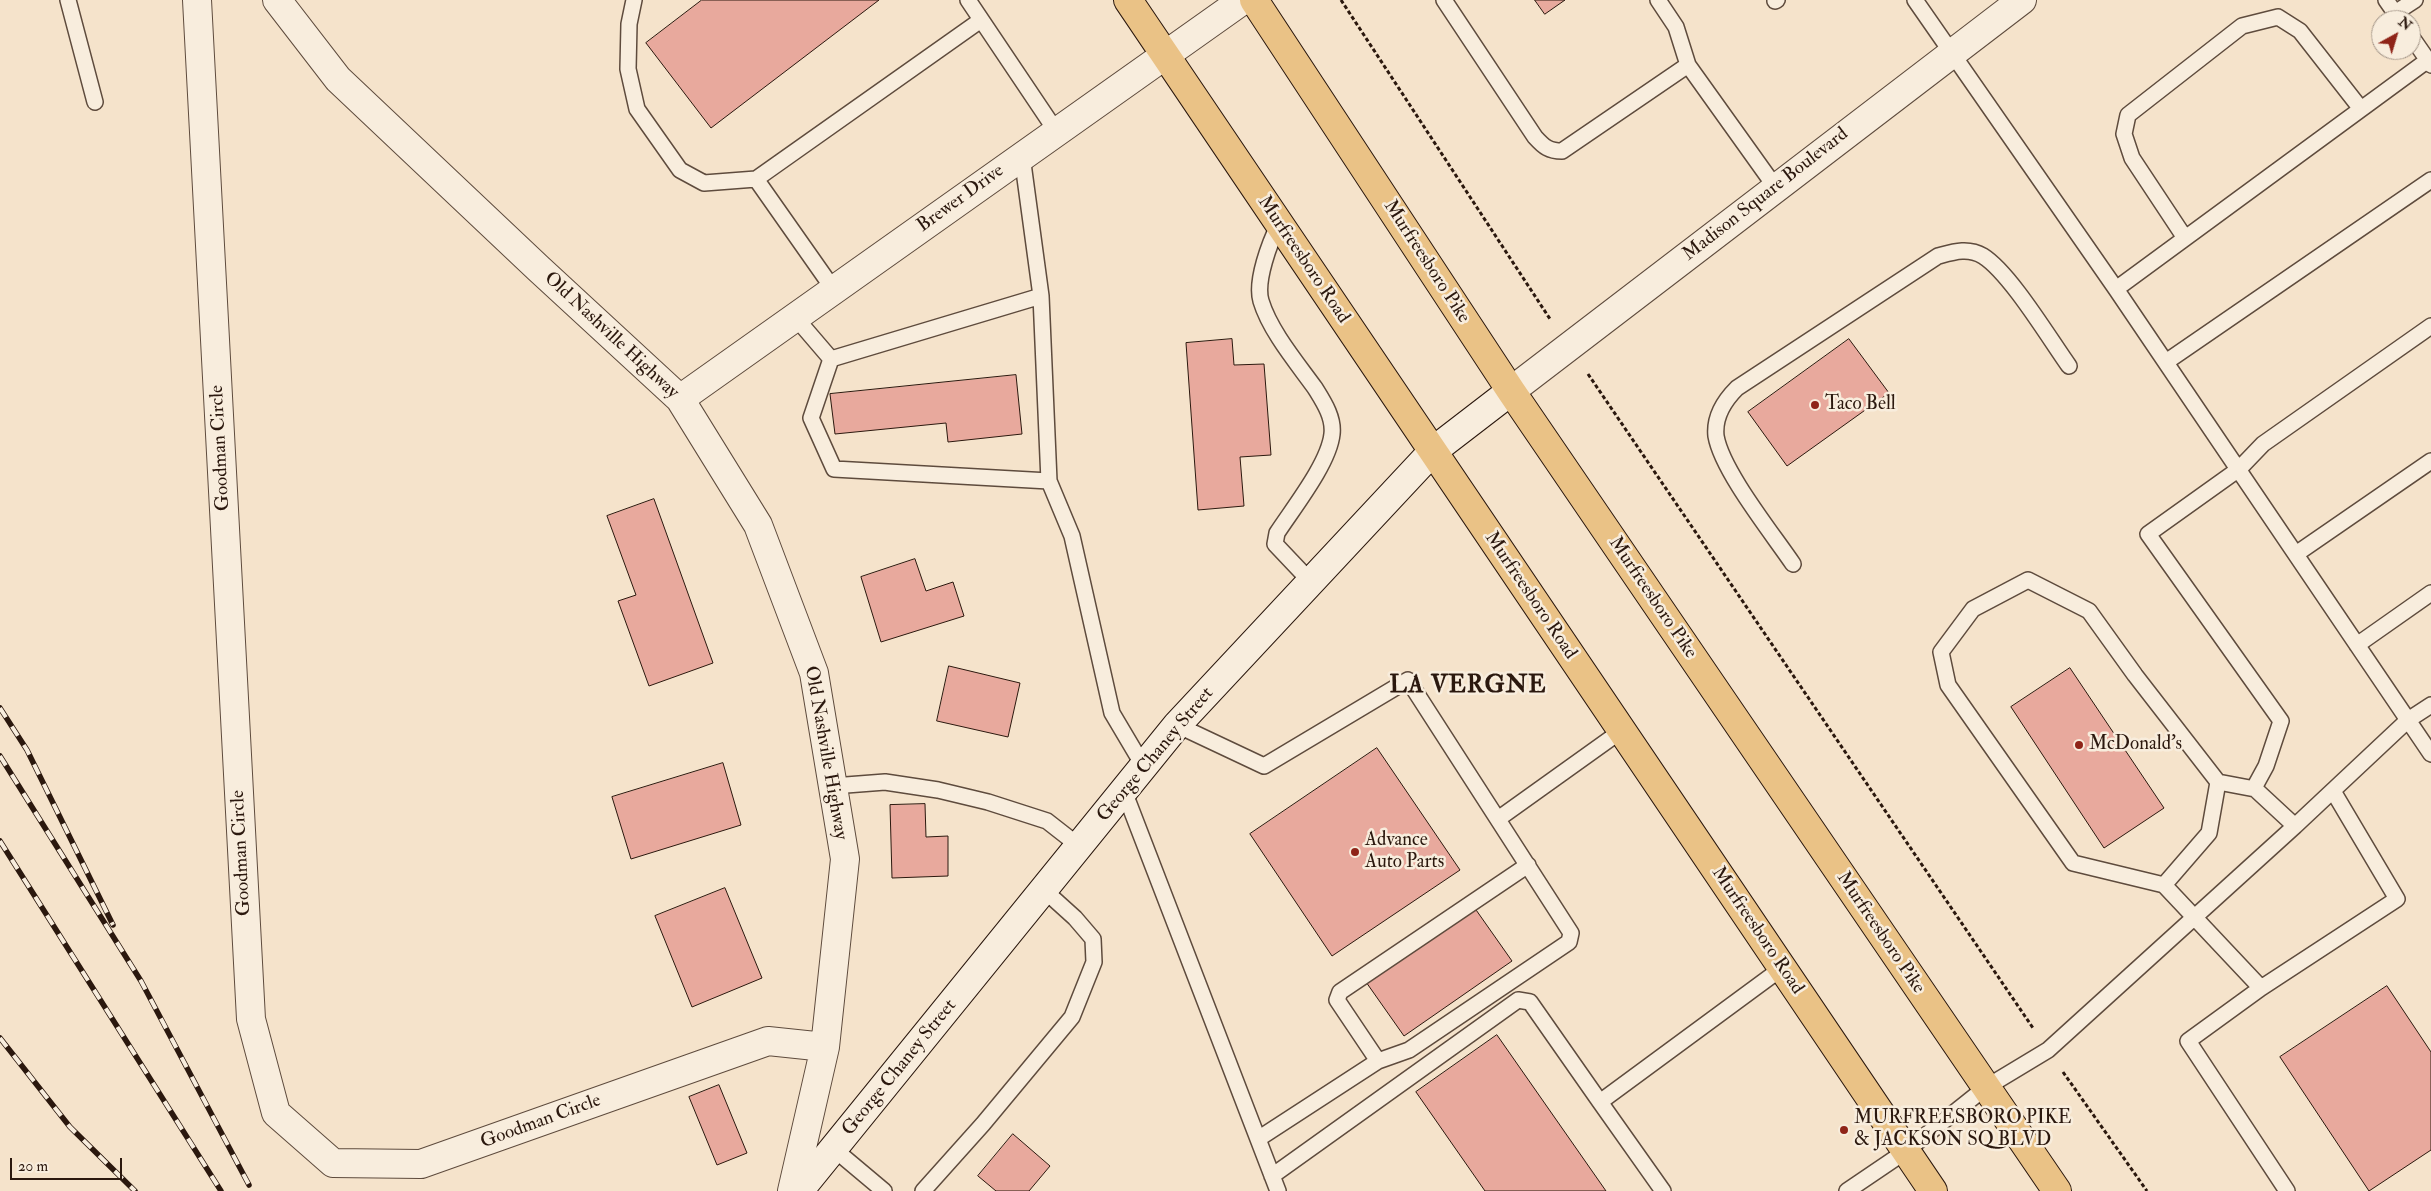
<!DOCTYPE html>
<html>
<head>
<meta charset="utf-8">
<style>
	body { margin:0 }
	#map { position:relative; width:2431px; height:1191px; overflow:hidden; background:#f5e3cb; font-family:"IM FELL Double Pica",serif }
	canvas { display:block }
	.north { position:absolute; left:2371px; top:10px; width:50px; height:50px; box-sizing:border-box; background:#f8eddd; border:1px solid #a6988a; border-radius:50%; rotate:39deg; font-size:14px; font-weight:700; line-height:20px; text-align:center; color:#2b180e }
	.north::after { content:''; display:block; margin:auto; width:18px; height:22px; background:#8f2418; clip-path:polygon(50% 0,100% 100%,50% 72%,0 100%) }
	.scale { position:absolute; left:10px; top:1158px; width:112px; height:22px; box-sizing:border-box; border:2px solid #2b180e; border-top:0; padding-left:6px; font-size:15px; line-height:18px; white-space:nowrap; color:#2b180e; -webkit-text-stroke:4px #f8eddd; paint-order:stroke }
</style>
</head>
<body>
<div id="map">
<canvas width="2431" height="1191"></canvas>
<div class="north">N</div>
<div class="scale">20 m</div>
</div>
<script>
const g = document.querySelector('canvas').getContext('2d');
g.lineJoin = 'round';
function paint(path, color) {
  g.fillStyle = color;
  g.fill(path, 'evenodd');
}
function strokePath(path, color, width, dash) {
  g.strokeStyle = color;
  g.lineWidth = width;
  g.lineCap = dash ? 'butt' : 'round';
  g.setLineDash(dash || []);
  g.stroke(path);
}
function label(font, color, halo, rows, align = 'center') {
  g.font = font + ' "IM FELL Double Pica",serif';
  g.lineWidth = 5;
  g.setLineDash([]);
  g.textBaseline = 'middle';
  g.strokeStyle = halo;
  g.fillStyle = color;
  for (const [text, x, y, turn = 0] of rows) {
    g.save();
    g.translate(x, y);
    g.rotate((+turn || 0) * Math.PI / 180);
    g.textAlign = isNaN(turn) ? turn : align;
    if (halo) g.strokeText(text, 0, 0);
    g.fillText(text, 0, 0);
    g.restore();
  }
}
const building = new Path2D(`
	M702,0H879L711,128L646,43Z
	M1535,0H1565L1545,14Z
	M1232,339L1234,365L1264,364L1271,455L1240,457L1244,506L1198,510L1186,343Z
	M1849,339L1889,393L1787,466L1748,412Z
	M1016,375L1022,434L948,442L946,423L835,434L830,394Z
	M654,499L713,663L649,686L618,601L636,595L607,516Z
	M915,559L926,591L953,582L964,616L881,642L861,577Z
	M949,666L1020,683L1008,737L937,721Z
	M2070,668L2164,808L2104,848L2011,707Z
	M1377,748L1460,870L1332,956L1250,834Z
	M723,763L741,825L631,859L612,797Z
	M925,804L926,837L948,836V876L892,878L890,805Z
	M725,888L762,978L692,1007L655,916Z
	M1474,907L1512,961L1404,1036L1366,982Z
	M2387,986L2431,1052V1150L2369,1191L2280,1057Z
	M1497,1035L1606,1191H1485L1416,1092Z
	M719,1085L747,1153L717,1165L689,1097Z
	M1013,1134L1050,1166L1029,1191H996L978,1176Z`);
paint(building, '#e8a99d');
strokePath(building, '#2b180e', 1);
const service = new Path2D(`
	M68,0L95,102
	M634,0L629,24L628,69L637,109L680,170L704,183L756,179
	M968,0L1056,131
	M1444,0L1535,137C1544,147 1549,151 1562,151L1688,65L1776,188
	M1658,0L1676,27L1688,65
	M1915,0L2116,289L2431,754
	M2386,0L2400,20
	M1775,1L1777,0
	M2395,13L2415,0
	M2411,36L2431,65
	M1279,224C1270,242 1255,281 1261,301C1270,331 1297,363 1315,388C1323,401 1334,417 1332,434C1329,463 1294,507 1277,533L1275,544L1311,582
	M2185,238L2132,158L2124,134L2128,115L2242,26L2278,17L2300,31L2361,109
	M2116,289L2428,60
	M834,290L756,179L981,20
	M1041,296L1049,481
	M795,317L831,359L1041,296L1022,156
	M2431,326L2263,444L2239,469L2148,534L2281,721L2266,766L2254,788L2295,826L2408,720L2431,705
	M831,359L811,418L834,469L1049,481L1072,536L1112,713L1144,767
	M2166,362L2431,180
	M2296,554L2431,461
	M1793,564C1772,533 1722,471 1716,436C1714,417 1725,400 1737,388L1938,256C1953,252 1968,247 1983,256C2010,273 2049,338 2069,366
	M2357,645L2431,593
	M1177,725L1264,766L1408,680L1571,933L1569,942L1409,1050L1378,1061
	M833,786L885,782L938,790L988,802L1047,821L1079,846
	M2255,789L2218,782L2135,675L2089,611L2028,580L1973,609L1941,652L1948,685L2073,863L2164,885L2261,988L2397,899L2333,791
	M1124,791L1278,1191
	M1498,819L1621,731
	M2164,885L2209,833L2218,782
	M2261,988L2188,1041L2287,1191
	M1258,1139L1378,1061L1337,1000L1340,992L1528,865
	M834,1149L884,1191
	M1272,1176L1518,1000L1530,1002L1600,1102
	M923,1191L983,1124L1072,1017L1094,962L1093,939L1075,918L1044,890
	M1663,1191L1600,1102L1782,968
	M1847,1191L1906,1151L1985,1088L2048,1050L2295,826`);
const minor = new Path2D(`
	M197,0L251,1019L276,1113L333,1163L421,1164L768,1041L825,1047
	M277,0L338,79L538,268L680,399L758,525L814,673L845,859L825,1047L792,1191
	M1511,391L2022,0
	M680,399L1243,0`);
const secondary = new Path2D(`
	M799,1191L1177,725L1433,451L1511,391`);
const primary = new Path2D(`
	M1128,0L1933,1191
	M1254,0L1511,391L2057,1191`);
strokePath(service, '#5e4b3d', 18);
strokePath(minor, '#5e4b3d', 30);
strokePath(secondary, '#2b180e', 30);
strokePath(primary, '#2b180e', 30);
strokePath(new Path2D(`
	M1341,0L1550,319
	M1588,374L2033,1028
	M2063,1072L2147,1191`), '#2b180e', 3, [4, 2.5]);
strokePath(service, '#f8eddd', 15);
strokePath(minor, '#f8eddd', 28);
strokePath(secondary, '#f8eddd', 28);
strokePath(primary, '#eac286', 28);
const rail = new Path2D(`
	M0,708L27,750L113,925
	M0,756L141,981L249,1185
	M0,841L221,1191
	M0,1038L70,1127L135,1191`);
strokePath(rail, '#2b180e', 5.5);
strokePath(rail, '#f8eddd', 4, [11]);
for (const [x, y, r, color] of [
	[1815,405,5,"#8f2418"],
	[2079,745,5,"#8f2418"],
	[1355,852,5,"#8f2418"],
	[1844,1130,5,"#8f2418"]
]) {
  const dot = new Path2D();
  dot.arc(x, y, r, 0, 2 * Math.PI);
  g.fillStyle = color;
  g.fill(dot);
  strokePath(dot, '#f8eddd', 2);
}
label('19px', '#2b180e', '#f8eddd', [
	["Madison Square Boulevard",1766,195,-38],
	["Brewer Drive",961,199,-36],
	["Murfreesboro Road",1303,260,56],
	["Murfreesboro Pike",1426,262,57],
	["Old Nashville Highway",611,336,43],
	["Goodman Circle",221,448,-93],
	["Murfreesboro Road",1530,596,56],
	["Murfreesboro Pike",1652,598,56],
	["Old Nashville Highway",825,753,80],
	["George Chaney Street",1156,755,-50],
	["Goodman Circle",242,853,-93],
	["Murfreesboro Road",1757,931,56],
	["Murfreesboro Pike",1880,933,56],
	["George Chaney Street",900,1068,-51],
	["Goodman Circle",541,1122,-20]
]);
label('19px', '#2b180e', '#f8eddd', [
	["Taco Bell",1825,405],
	["McDonald's",2089,745],
	["Advance",1365,841],
	["Auto Parts",1365,863],
	["MURFREESBORO PIKE",1854,1119],
	["& JACKSON SQ BLVD",1854,1141]
], 'left');
g.letterSpacing = '1px';
label('bold 24px', '#2b180e', '#f8eddd', [
	["LA VERGNE",1468,687]
]);
g.letterSpacing = '0px';
</script>
</body>
</html>
